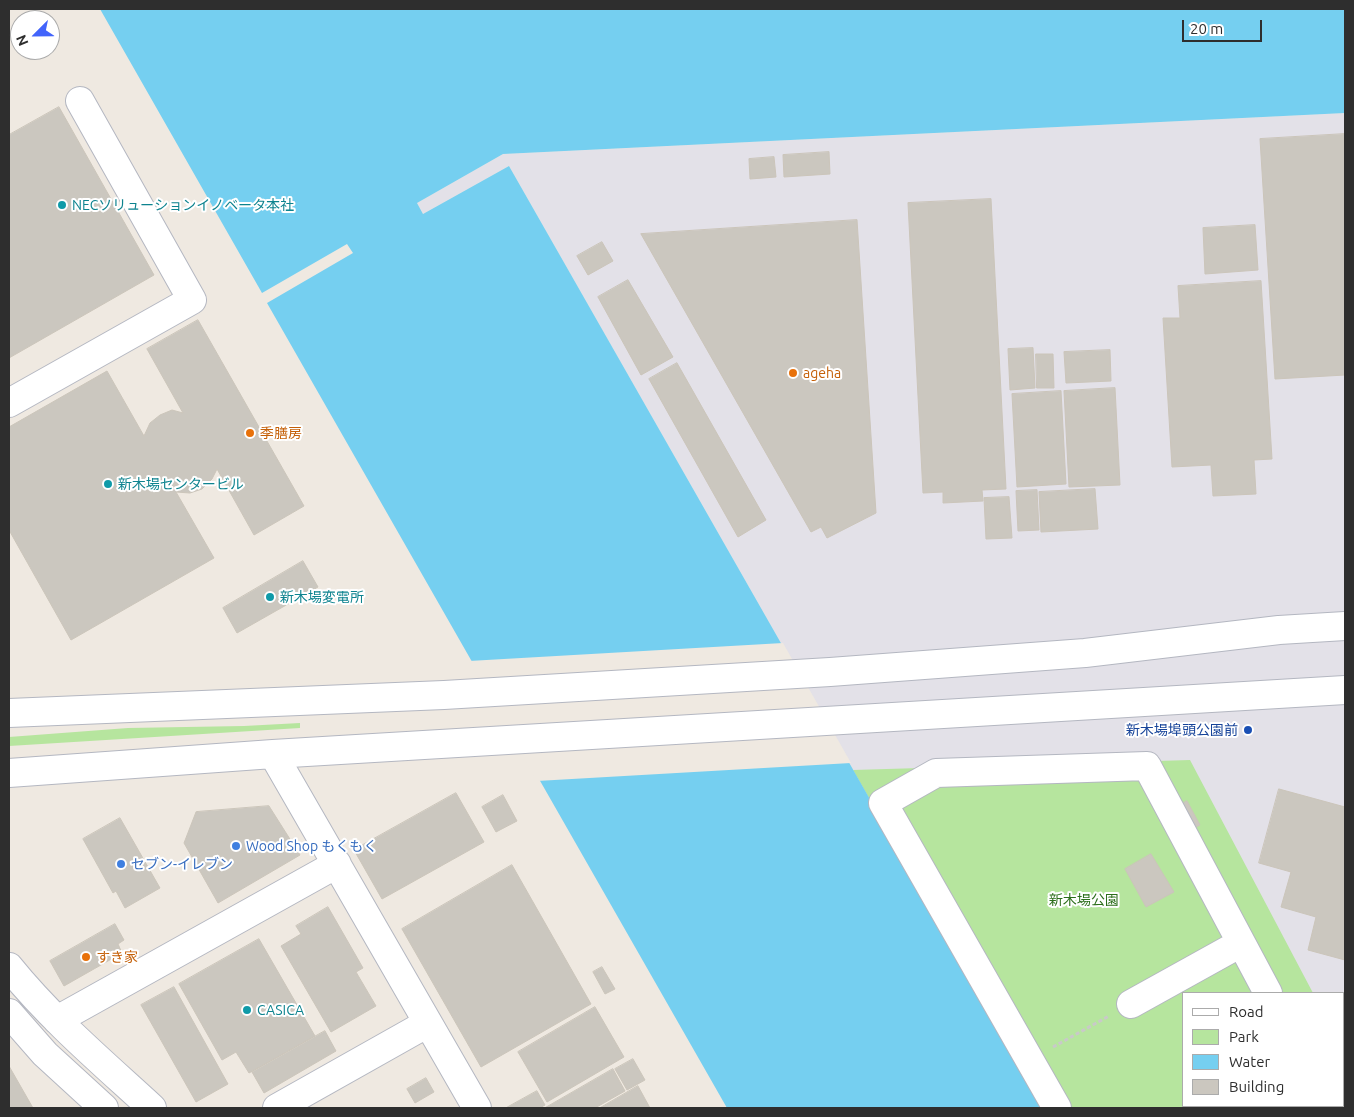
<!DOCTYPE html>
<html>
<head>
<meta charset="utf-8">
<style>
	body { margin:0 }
	#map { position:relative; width:1354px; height:1117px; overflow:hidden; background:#efe9e1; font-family:Ubuntu,sans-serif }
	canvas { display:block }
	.frame { position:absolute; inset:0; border:10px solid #2e2e2e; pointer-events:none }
	.legend { position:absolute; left:1182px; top:992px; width:162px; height:115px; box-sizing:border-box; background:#fff; border:1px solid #ababab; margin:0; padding:6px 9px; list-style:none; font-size:15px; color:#2e2e2e }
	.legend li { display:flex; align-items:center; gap:10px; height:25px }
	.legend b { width:25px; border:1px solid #ababab }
	.north { position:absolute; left:10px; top:10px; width:50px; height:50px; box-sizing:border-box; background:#fff; border:1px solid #ababab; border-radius:50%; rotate:247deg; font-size:14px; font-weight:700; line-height:20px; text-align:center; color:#2e2e2e }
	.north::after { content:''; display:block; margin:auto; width:18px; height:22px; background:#4264fb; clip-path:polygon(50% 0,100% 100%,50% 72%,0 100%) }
	.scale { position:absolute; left:1182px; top:20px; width:80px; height:22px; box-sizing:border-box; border:2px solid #2e2e2e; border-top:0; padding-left:6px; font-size:15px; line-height:18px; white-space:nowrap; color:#2e2e2e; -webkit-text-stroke:4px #fff; paint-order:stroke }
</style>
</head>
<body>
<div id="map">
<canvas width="1354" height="1117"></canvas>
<div class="frame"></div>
<ul class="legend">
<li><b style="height:6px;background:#fff"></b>Road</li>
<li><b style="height:14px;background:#b6e59e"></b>Park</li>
<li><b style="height:14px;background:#75cff0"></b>Water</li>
<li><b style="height:14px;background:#cbc7bf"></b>Building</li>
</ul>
<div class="north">N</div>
<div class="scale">20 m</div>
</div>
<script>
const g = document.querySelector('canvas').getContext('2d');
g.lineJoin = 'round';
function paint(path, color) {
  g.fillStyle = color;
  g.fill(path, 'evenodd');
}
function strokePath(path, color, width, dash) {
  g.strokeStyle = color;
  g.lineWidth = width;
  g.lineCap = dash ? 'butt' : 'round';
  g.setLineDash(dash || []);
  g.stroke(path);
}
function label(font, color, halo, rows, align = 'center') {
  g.font = font + ' Ubuntu,"Noto Sans JP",sans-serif';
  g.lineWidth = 4;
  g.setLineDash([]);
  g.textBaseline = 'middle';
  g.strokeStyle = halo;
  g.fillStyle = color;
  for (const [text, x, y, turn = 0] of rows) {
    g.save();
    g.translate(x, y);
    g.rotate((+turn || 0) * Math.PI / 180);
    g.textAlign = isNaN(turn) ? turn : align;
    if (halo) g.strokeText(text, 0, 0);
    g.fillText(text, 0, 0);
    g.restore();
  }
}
paint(new Path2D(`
	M1345,113V1054L1343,1055V993H1183V1106H1253L1249,1108H1046L509,166L423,214L417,203L503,154Z`), '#e3e1e8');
paint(new Path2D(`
	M300,723V728L9,746V737L128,728L244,726Z
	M1190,760L1313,993H1183V1106H1253L1249,1108H1046L853,770Z`), '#b6e59e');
paint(new Path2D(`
	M100,9H1345V113L503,154L417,203L423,214L509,166L1046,1108H727L267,303L353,253L347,244L262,293Z
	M1345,1054V1108H1249L1253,1106H1343V1055Z`), '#75cff0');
paint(new Path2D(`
	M783,643L851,763L537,781L469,661Z`), '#efe9e1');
const building = new Path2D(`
	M59,107L154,275L9,358V135Z
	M1345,134V375L1275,379L1260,139Z
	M829,152L830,174L784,177L783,155Z
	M774,157L776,177L750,179L749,159Z
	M991,199L1006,489L982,490L983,501L943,503V492L923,493L908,203Z
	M857,220L876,513L827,538L821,527L811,532L641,234Z
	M1255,225L1258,270L1205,274L1203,228Z
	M602,242L613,261L588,275L577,256Z
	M628,280L673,357L641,375L598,297Z
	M1261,281L1272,459L1254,460L1256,494L1213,496L1211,465L1172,467L1163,318H1180L1178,286Z
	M198,320L304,506L254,535L217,469L212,479L202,489L190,493L176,492L214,558L71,640L9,530V427L107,371L144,436L150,423L160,415L172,410L183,413L147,349Z
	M1033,348L1035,388L1010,390L1008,349Z
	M1110,350L1111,381L1066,383L1064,352Z
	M1036,354H1053L1054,388H1037Z
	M677,363L766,520L738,537L649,379Z
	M1115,388L1120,485L1069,487L1064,391Z
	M1061,391L1066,484L1017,487L1012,394Z
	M1095,489L1098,529L1041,532L1039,492Z
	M1037,490L1039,530L1018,531L1016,491Z
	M1009,497L1012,538L986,539L984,498Z
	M303,561L318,587L237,633L223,608Z
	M1279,789L1345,807V960L1308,950L1316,917L1281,907L1291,872L1259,863Z
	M456,793L484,842L382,899L354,850Z
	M503,795L517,821L496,832L482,807Z
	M1187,801L1200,825L1187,832L1174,808Z
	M269,806L300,855L218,903L184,843L196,812Z
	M120,818L160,888L125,908L116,891L113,893L83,839Z
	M1151,854L1174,892L1146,907L1125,869Z
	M512,865L591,1004L481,1067L402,929Z
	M328,907L363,968L356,972L376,1006L331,1032L281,946L301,934L296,926Z
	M115,924L124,940L118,944L122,953L64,986L50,961Z
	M259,939L315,1036L249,1073L236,1052L222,1060L179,984Z
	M602,967L615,989L605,994L593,972Z
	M174,987L228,1084L196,1102L141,1005Z
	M595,1007L624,1057L547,1102L518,1052Z
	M325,1031L336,1051L264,1093L252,1072Z
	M633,1059L645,1080L627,1090L615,1069Z
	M9,1066L33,1108H9Z
	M613,1069L625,1091L595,1108H545Z
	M426,1078L434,1092L415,1103L407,1089Z
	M638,1086L650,1108H600Z
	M537,1091L545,1105L540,1108H506Z`);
paint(building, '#cbc7bf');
strokePath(building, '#cbc5ba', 1);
const minor = new Path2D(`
	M9,403L192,300L80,101
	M9,713L444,695L830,672L1085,653L1279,630L1345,626
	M273,754L477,1108
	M9,773L273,754L1345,690
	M9,967C51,1019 103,1063 152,1108
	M1131,1004L1241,943
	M9,1013L45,1054L104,1108
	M57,1020L337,864
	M277,1108L428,1023
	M1057,1108L883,803L936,773L1147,766L1268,993
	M1230,1108L1234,1106`);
strokePath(minor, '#b4b7c1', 30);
strokePath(new Path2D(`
	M1053,1047L1109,1016`), '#c9c9c9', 3, [4, 2.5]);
strokePath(minor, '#fff', 28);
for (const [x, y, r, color] of [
	[62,205,5,"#0f9aa8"],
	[793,373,5,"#e8710a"],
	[250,433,5,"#e8710a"],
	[108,484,5,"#0f9aa8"],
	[270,597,5,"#0f9aa8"],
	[1248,730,5,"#1a4fb4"],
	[236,846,5,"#3f7fe0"],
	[121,864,5,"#3f7fe0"],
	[86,957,5,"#e8710a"],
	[247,1010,5,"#0f9aa8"]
]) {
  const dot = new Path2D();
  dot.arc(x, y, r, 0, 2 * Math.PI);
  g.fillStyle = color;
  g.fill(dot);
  strokePath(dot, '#fff', 2);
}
label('14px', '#0d838f', '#fff', [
	["NECソリューションイノベータ本社",72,205],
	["新木場センタービル",118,484],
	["新木場変電所",280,597],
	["CASICA",257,1010]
], 'left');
label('14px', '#c56008', '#fff', [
	["ageha",803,373],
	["季膳房",260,433],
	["すき家",96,957]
], 'left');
label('14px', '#164399', '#fff', [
	["新木場埠頭公園前",1238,730]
], 'right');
label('14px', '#366cbe', '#fff', [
	["Wood Shop もくもく",246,846],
	["セブン-イレブン",131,864]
], 'left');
label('14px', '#2c6e1b', '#fff', [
	["新木場公園",1084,900]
]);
</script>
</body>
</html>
